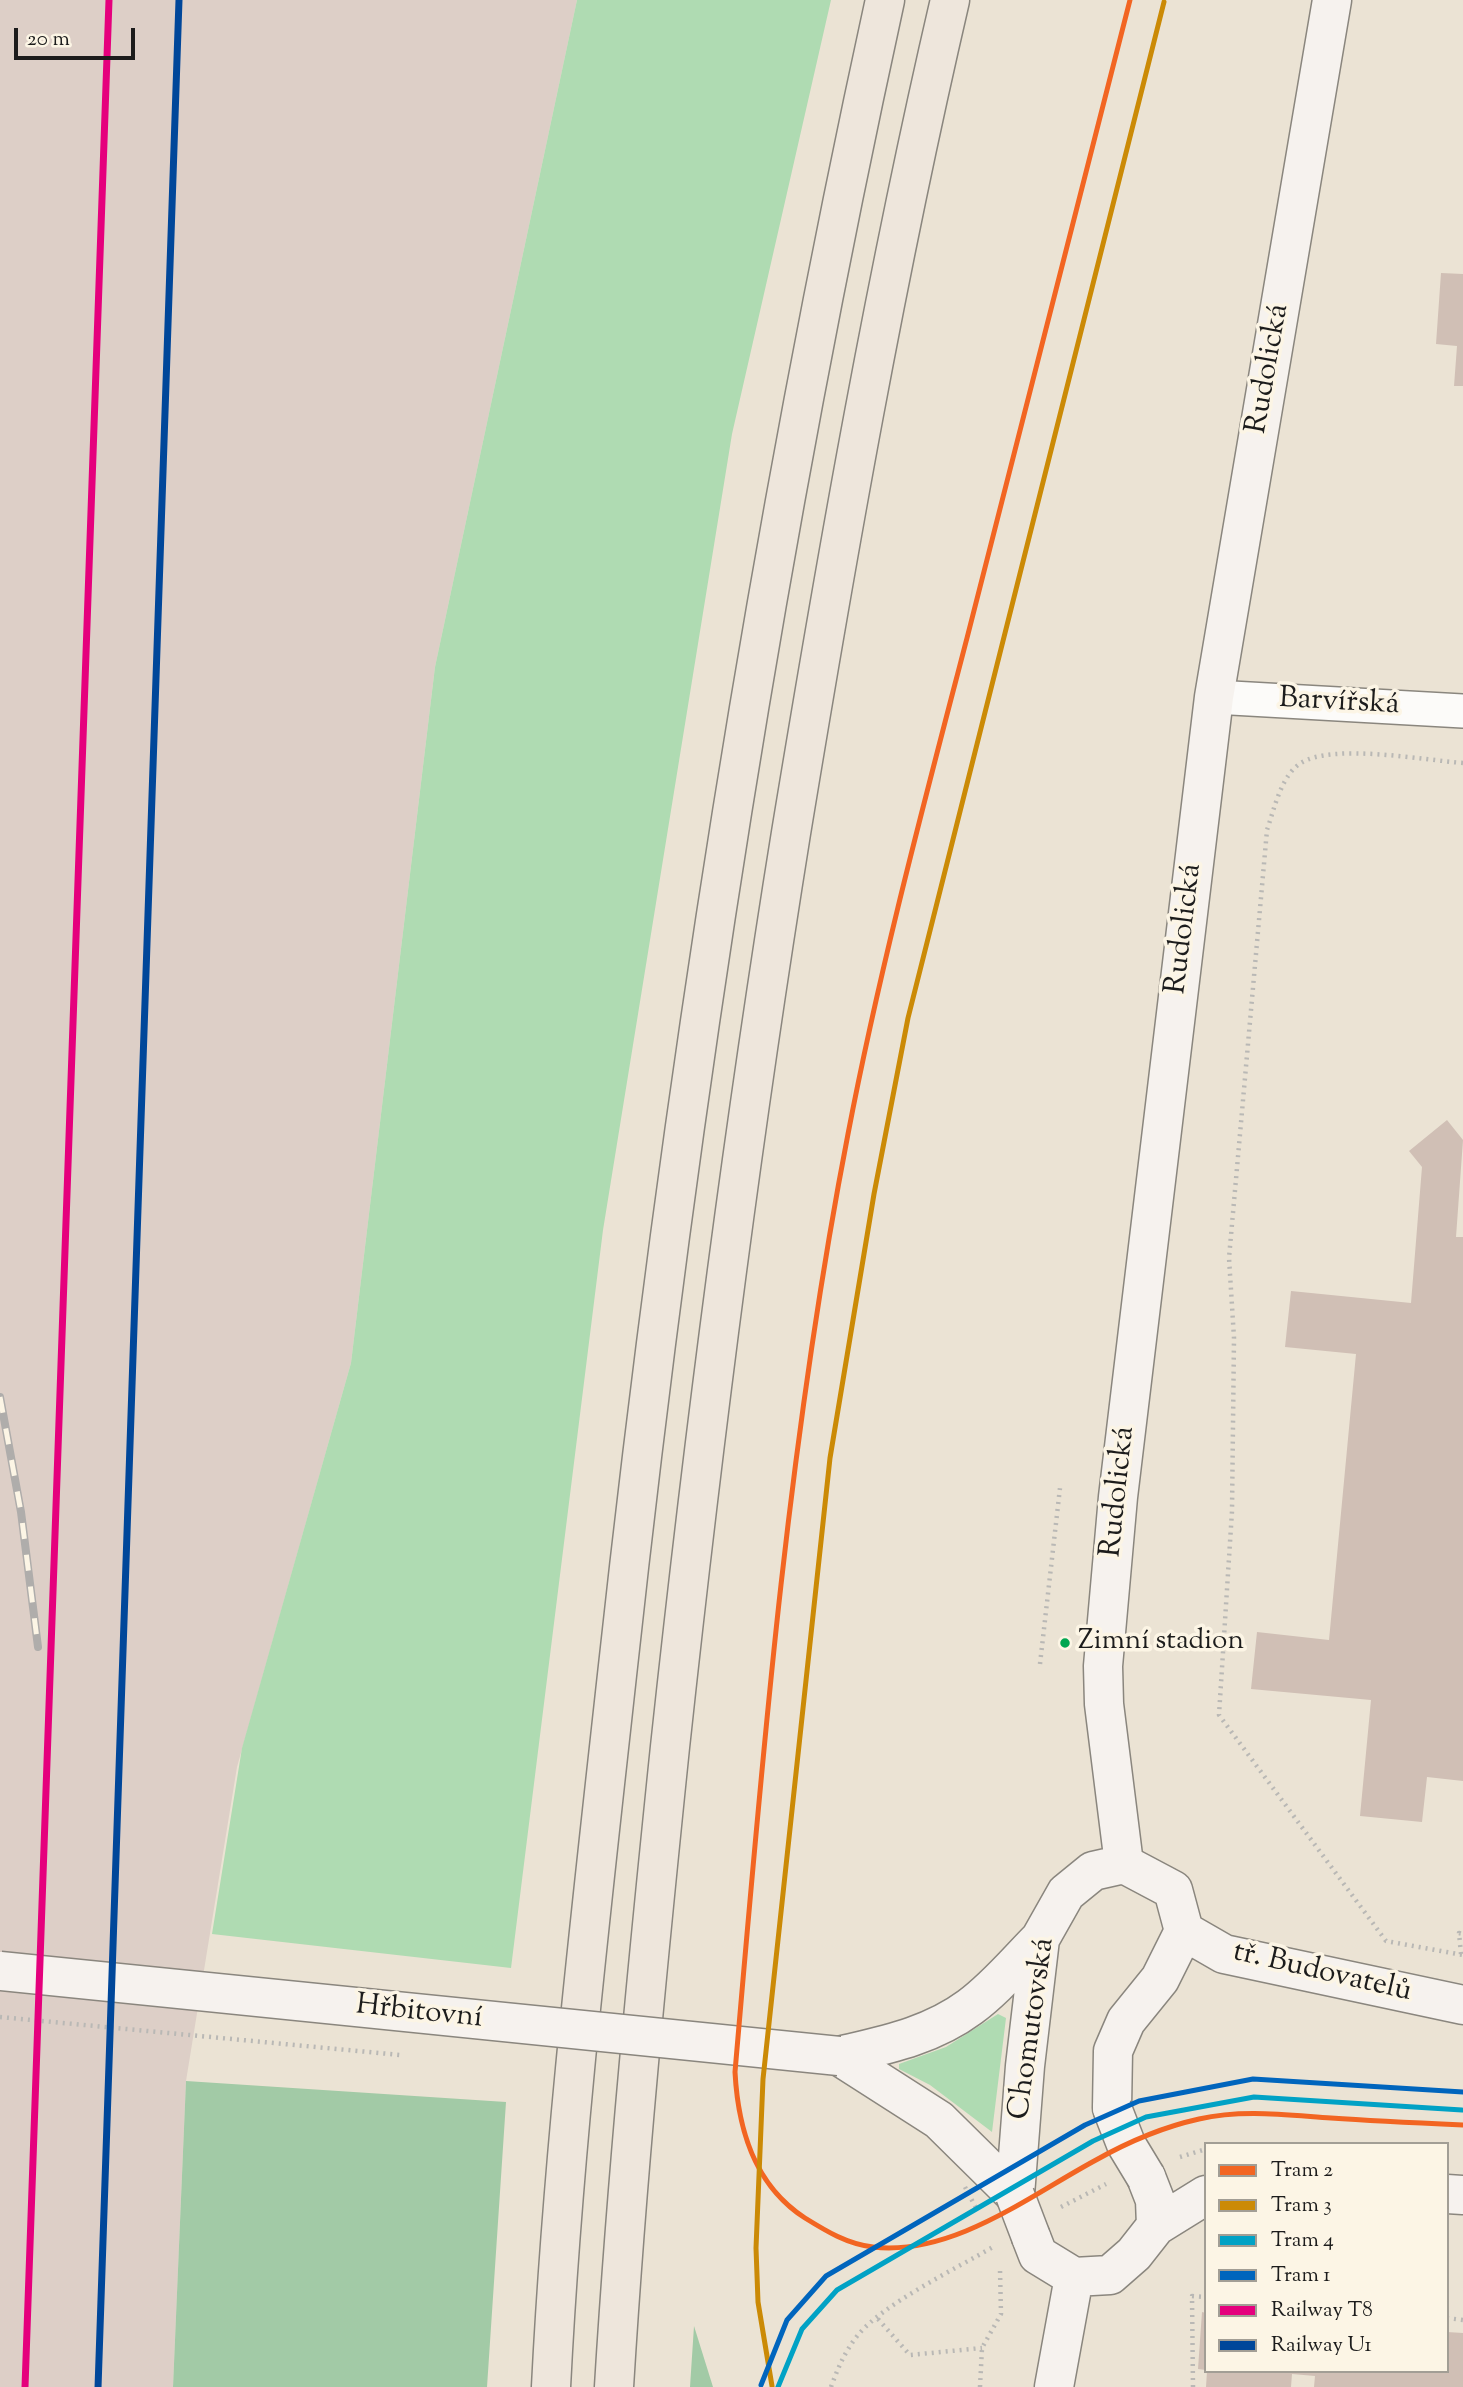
<!DOCTYPE html>
<html>
<head>
<meta charset="utf-8">
<style>
	body { margin:0 }
	#map { position:relative; width:1463px; height:2387px; overflow:hidden; background:#ebe3d4; font-family:"Sorts Mill Goudy",serif }
	canvas { display:block }
	.legend { position:absolute; left:1204px; top:2142px; width:245px; height:231px; box-sizing:border-box; background:#fcf5e5; border:2px solid #a29e95; margin:0; padding:9px 12px; list-style:none; font-size:21px; color:#1c1c1c }
	.legend li { display:flex; align-items:center; gap:14px; height:35px }
	.legend b { width:35px; border:2px solid #a29e95 }
	.scale { position:absolute; left:14px; top:28px; width:121px; height:32px; box-sizing:border-box; border:4px solid #1c1c1c; border-top:0; padding-left:9px; font-size:21px; line-height:24px; white-space:nowrap; color:#1c1c1c; -webkit-text-stroke:5px #fcf5e5; paint-order:stroke }
</style>
</head>
<body>
<div id="map">
<canvas width="1463" height="2387"></canvas>
<ul class="legend">
<li><b style="height:9px;background:#f26522"></b>Tram 2</li>
<li><b style="height:9px;background:#cb8a06"></b>Tram 3</li>
<li><b style="height:9px;background:#01a2c5"></b>Tram 4</li>
<li><b style="height:9px;background:#0065bd"></b>Tram 1</li>
<li><b style="height:9px;background:#e5007d"></b>Railway T8</li>
<li><b style="height:9px;background:#00479a"></b>Railway U1</li>
</ul>
<div class="scale">20 m</div>
</div>
<script>
const g = document.querySelector('canvas').getContext('2d');
g.lineJoin = 'round';
function paint(path, color) {
  g.fillStyle = color;
  g.fill(path, 'evenodd');
}
function strokePath(path, color, width, dash) {
  g.strokeStyle = color;
  g.lineWidth = width;
  g.lineCap = dash ? 'butt' : 'round';
  g.setLineDash(dash || []);
  g.stroke(path);
}
function label(font, color, halo, rows, align = 'center') {
  g.font = font + ' "Sorts Mill Goudy",serif';
  g.lineWidth = 7;
  g.setLineDash([]);
  g.textBaseline = 'middle';
  g.strokeStyle = halo;
  g.fillStyle = color;
  for (const [text, x, y, turn = 0] of rows) {
    g.save();
    g.translate(x, y);
    g.rotate((+turn || 0) * Math.PI / 180);
    g.textAlign = isNaN(turn) ? turn : align;
    if (halo) g.strokeText(text, 0, 0);
    g.fillText(text, 0, 0);
    g.restore();
  }
}
paint(new Path2D(`
	M0,0H577L435,667L351,1363L237,1767L186,2081L173,2387H0Z`), '#ddcfc7');
paint(new Path2D(`
	M577,0H831L732,434L603,1230L511,1968L212,1934L242,1748L351,1363L435,667Z
	M998,2014L1006,2018L992,2132L930,2085L899,2069V2064L946,2047Z`), '#afdbb2');
paint(new Path2D(`
	M186,2081L506,2102L487,2387H173Z
	M694,2326L713,2387H690Z`), '#a2caa6');
paint(new Path2D(`
	M1441,273L1463,274V386H1454L1457,346L1436,344Z
	M1447,1120L1463,1140L1456,1237H1463V1781L1427,1777L1422,1822L1360,1816L1371,1700L1251,1689L1257,1632L1329,1640L1356,1354L1285,1347L1291,1291L1411,1303L1422,1167L1409,1151Z
	M1202,2312L1206,2313V2370L1198,2369Z
	M1447,2332L1463,2333V2387H1314L1315,2376L1292,2374L1291,2387H1206L1207,2371H1447Z`), '#d0bfb5');
const street = new Path2D(`
	M1214,697L1463,711`);
const secondary = new Path2D(`
	M1124,1864L1104,1704L1103,1666L1118,1497L1214,697L1332,0
	M1184,1931L1224,1954L1463,2005
	M839,2056C885,2045 931,2036 970,2007C996,1988 1018,1961 1040,1939
	M839,2056L939,2120L1015,2195
	M1447,2194L1463,2195
	M1015,2195L1025,2066L1040,1939L1066,1893L1093,1871L1124,1864L1173,1890L1184,1931L1160,1979L1126,2021L1113,2051L1112,2108
	M1156,2226L1206,2195
	M1031,2237L1038,2255L1074,2277L1110,2275L1134,2254L1156,2226L1155,2200L1146,2177
	M1054,2387L1074,2277`);
const highway = new Path2D(`
	M551,2387C563,2149 591,1912 617,1675C678,1113 764,553 885,0
	M614,2387C627,2173 648,1960 670,1747C703,1441 742,1137 791,833C837,554 886,275 950,0`);
strokePath(street, '#8a867e', 36);
strokePath(secondary, '#8a867e', 41);
strokePath(highway, '#8a867e', 41);
strokePath(new Path2D(`
	M1463,763C1424,760 1332,743 1301,763C1281,775 1274,810 1267,830L1229,1258L1234,1338L1232,1511L1219,1715L1386,1941L1463,1955
	M1040,1664L1060,1488
	M1461,1954L1459,1933L1463,1934
	M1180,2157L1206,2149
	M1061,2207L1106,2184
	M1447,2318L1463,2320
	M878,2319L910,2355L982,2348
	M831,2387C838,2368 845,2351 858,2335C883,2304 957,2268 993,2247
	M980,2387L982,2348L1001,2314L1000,2270
	M1193,2387L1192,2296L1206,2297`), '#b9b8b5', 4.5, [2, 5]);
strokePath(street, '#fcfbf9', 33);
strokePath(secondary, '#f6f2ee', 38);
strokePath(highway, '#eee6dc', 38);
const rail = new Path2D(`
	M0,1397L21,1512L38,1647`);
strokePath(rail, '#afadab', 8);
strokePath(rail, '#fcf5e5', 5, [16]);
const secondaryBridge = new Path2D(`
	M0,1971L839,2056
	M1112,2108L1126,2144L1146,2177
	M1015,2195L1031,2237`);
strokePath(secondaryBridge, '#8a867e', 41, []);
strokePath(new Path2D(`
	M0,2017L400,2055
	M965,2187L976,2208`), '#b9b8b5', 4.5, [2, 5]);
strokePath(secondaryBridge, '#f6f2ee', 38);
strokePath(new Path2D(`
	M25,2387L109,0`), '#e5007d', 7);
strokePath(new Path2D(`
	M98,2387L179,0`), '#00479a', 7);
strokePath(new Path2D(`
	M1130,0C1076,213 1021,425 967,638C924,803 880,967 848,1134C788,1443 762,1759 735,2072C738,2129 754,2185 805,2218C826,2231 847,2244 873,2247C953,2256 1029,2196 1096,2160C1128,2142 1163,2127 1199,2119C1242,2109 1287,2115 1331,2118C1375,2121 1419,2123 1463,2125`), '#f26522', 5);
strokePath(new Path2D(`
	M772,2386L758,2302L756,2248L763,2079L830,1458L874,1194L908,1018L1164,2`), '#cb8a06', 5);
strokePath(new Path2D(`
	M778,2387L802,2329L837,2290L1093,2141L1146,2117L1254,2097L1462,2110`), '#01a2c5', 5);
strokePath(new Path2D(`
	M761,2385L787,2320L826,2276L1085,2125L1139,2101L1253,2079L1463,2092`), '#0065bd', 5);
for (const [x, y, r, color] of [
	[1065,1643,6,"#00a651"]
]) {
  const dot = new Path2D();
  dot.arc(x, y, r, 0, 2 * Math.PI);
  g.fillStyle = color;
  g.fill(dot);
  strokePath(dot, '#fcf5e5', 2.5);
}
label('28px', '#1c1c1c', '#fcf5e5', [
	["Zimní stadion",1078,1643]
], 'left');
label('30px', '#1c1c1c', '#fcf5e5', [
	["Rudolická",1270,369,-80],
	["Barvířská",1339,704,3],
	["Rudolická",1186,929,-83],
	["Rudolická",1120,1492,-84],
	["tř. Budovatelů",1322,1974,13],
	["Hřbitovní",419,2014,6],
	["Chomutovská",1034,2029,-82]
]);
</script>
</body>
</html>
